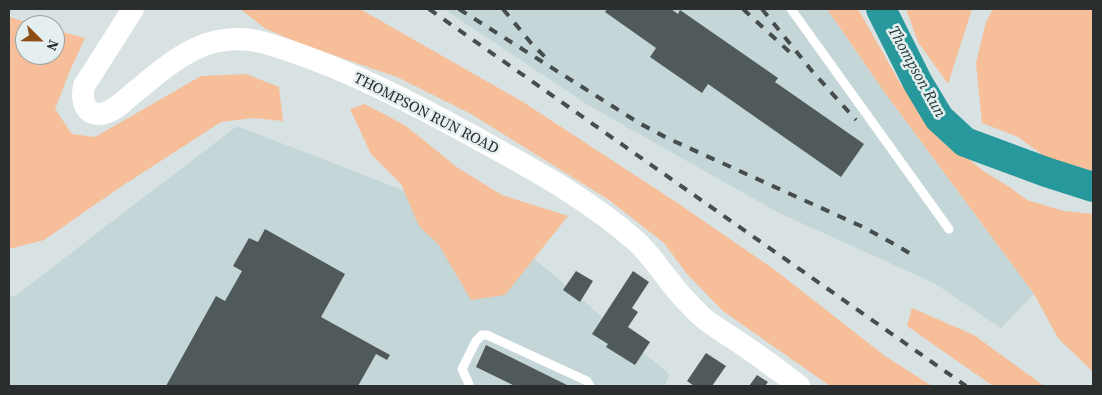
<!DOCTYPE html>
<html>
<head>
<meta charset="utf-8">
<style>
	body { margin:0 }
	#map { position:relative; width:1102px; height:395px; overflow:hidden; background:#d8e2e2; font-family:"Source Serif 4",serif }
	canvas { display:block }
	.frame { position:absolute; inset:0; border:10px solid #2a2e2e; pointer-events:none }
	.north { position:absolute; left:15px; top:15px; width:50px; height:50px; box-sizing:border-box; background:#e5efef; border:1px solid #9aa2a2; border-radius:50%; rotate:113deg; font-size:14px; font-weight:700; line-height:20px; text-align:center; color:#2a2e2e }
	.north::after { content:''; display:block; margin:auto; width:18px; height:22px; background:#8d4d15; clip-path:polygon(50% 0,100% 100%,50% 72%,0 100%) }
</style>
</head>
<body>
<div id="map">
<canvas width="1102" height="395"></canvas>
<div class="frame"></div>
<div class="north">N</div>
</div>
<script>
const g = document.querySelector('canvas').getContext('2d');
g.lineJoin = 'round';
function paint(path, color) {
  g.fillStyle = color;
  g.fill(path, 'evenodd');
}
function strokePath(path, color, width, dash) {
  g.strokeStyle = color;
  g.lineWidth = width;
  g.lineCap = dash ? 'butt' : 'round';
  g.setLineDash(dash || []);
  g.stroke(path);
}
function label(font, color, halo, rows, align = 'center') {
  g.font = font + ' "Source Serif 4",serif';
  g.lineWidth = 5;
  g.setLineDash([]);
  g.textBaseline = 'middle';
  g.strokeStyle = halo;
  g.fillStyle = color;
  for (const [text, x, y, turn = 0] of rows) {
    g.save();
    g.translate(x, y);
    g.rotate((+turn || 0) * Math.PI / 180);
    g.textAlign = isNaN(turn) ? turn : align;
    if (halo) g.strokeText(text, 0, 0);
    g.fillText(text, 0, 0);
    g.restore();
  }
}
paint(new Path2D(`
	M444,9H827L885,93L1034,294L1001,328L934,283L779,213L588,105Z
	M237,126L496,226L669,374L665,386H9V296H15Z`), '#c4d6d7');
paint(new Path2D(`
	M240,9H360L523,102L679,204L775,270L885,356L932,386H830L723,311L687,274L664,243L609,200L471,114L397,77L304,45L266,29Z
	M827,9H858L900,83L942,137L982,170L1011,188L1027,200L1064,211L1093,214V372L1058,338L1034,294L885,93Z
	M906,9H972L948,84L918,42Z
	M993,9H1093V171L1047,158L1018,137L982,123L976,63L986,22Z
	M9,17L36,25H25V55H55V30L85,38L69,73L55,109L72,134L95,137L201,76L246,74L279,87L283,121L253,118L221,122L119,188L44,240L9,249Z
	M365,104L406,126L458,168L502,195L568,216L505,295L471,300L439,245L419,226L401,184L371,154L350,109Z
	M912,308L974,335L1044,386H993L907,326Z`), '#f6bf99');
strokePath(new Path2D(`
	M881,11L887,9`), '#28787a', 5);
strokePath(new Path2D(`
	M881,9L918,83L939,118L965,142L1046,172L1093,187`), '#27989b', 30);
paint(new Path2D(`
	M607,9H671L678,14L680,10L778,78L775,82L864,144L841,177L708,84L702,93L650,57L656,48L605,12Z
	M265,229L345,274L321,317L390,355L387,360L376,354L358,386H166L216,296L225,301L242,271L233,266L249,238L258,242Z
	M576,271L593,281L580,302L563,290Z
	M633,271L649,282L632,308L638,312L628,327L650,342L635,365L606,347L608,344L592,334Z
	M486,345L569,386H515L476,367Z
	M706,353L726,366L712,386H694L687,381Z
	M757,375L768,382L765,386H749Z`), '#515a5a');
strokePath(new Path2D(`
	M791,9L949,229
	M469,384L462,369L476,341L482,335H487L587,381L590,386`), '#fff', 9);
strokePath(new Path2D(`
	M133,9L84,86C81,101 85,118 105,113C116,110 127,98 136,91C176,58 210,28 265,43C343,66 417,105 487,144C540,173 592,202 637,242C649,253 658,267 668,279C677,292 689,304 700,315C713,327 729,335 743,345C762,358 781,372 799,386`), '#fff', 22);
strokePath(new Path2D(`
	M429,9L966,386
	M459,9L639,123L667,138L863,227L896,245L914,256
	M503,9L531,43L549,61
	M743,9L795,57
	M762,9L812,71L856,120`), '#474c4c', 4, [9, 9]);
label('15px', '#2a2e2e', '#e5efef', [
	["THOMPSON RUN ROAD",426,114,27]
]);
label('italic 16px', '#233b3b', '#e5efef', [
	["Thompson Run",916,72,61]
]);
</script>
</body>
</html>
